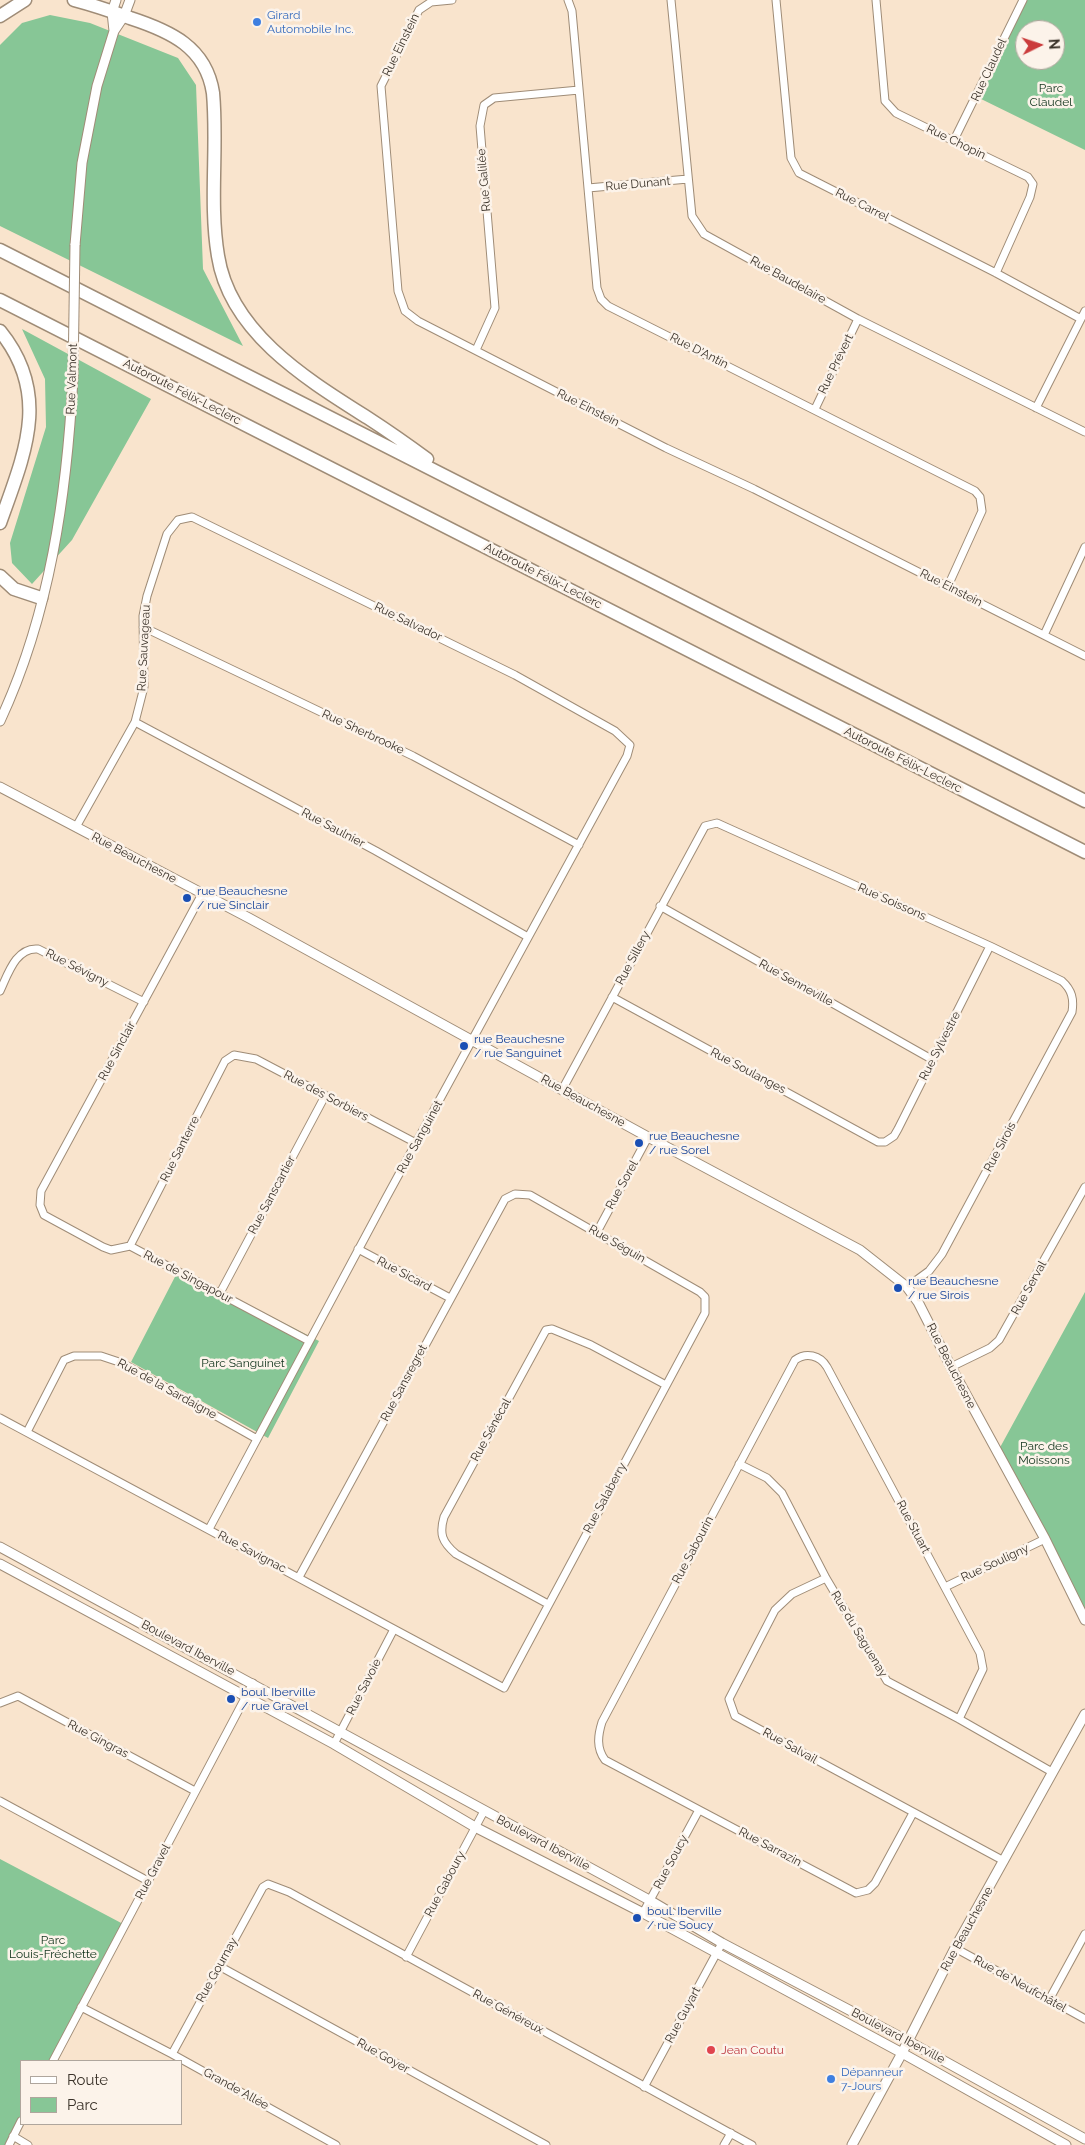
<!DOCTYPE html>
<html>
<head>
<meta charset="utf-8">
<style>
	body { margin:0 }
	#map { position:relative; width:1085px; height:2145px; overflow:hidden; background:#f9e4cd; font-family:Raleway,sans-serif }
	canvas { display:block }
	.legend { position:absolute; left:20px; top:2060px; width:162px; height:65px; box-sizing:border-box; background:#fcf3ea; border:1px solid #afa69d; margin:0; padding:6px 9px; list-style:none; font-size:15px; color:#3b332a }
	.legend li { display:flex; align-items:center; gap:10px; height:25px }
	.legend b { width:25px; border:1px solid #afa69d }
	.north { position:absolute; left:1015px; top:20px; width:50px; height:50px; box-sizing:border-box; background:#fcf3ea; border:1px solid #afa69d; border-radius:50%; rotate:86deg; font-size:14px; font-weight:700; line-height:20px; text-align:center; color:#3b332a }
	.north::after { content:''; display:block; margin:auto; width:18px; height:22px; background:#cb3c3c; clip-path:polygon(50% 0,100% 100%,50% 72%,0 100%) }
</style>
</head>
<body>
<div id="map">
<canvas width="1085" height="2145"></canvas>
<ul class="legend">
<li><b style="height:6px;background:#fff"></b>Route</li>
<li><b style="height:14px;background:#87c696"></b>Parc</li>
</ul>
<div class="north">N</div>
</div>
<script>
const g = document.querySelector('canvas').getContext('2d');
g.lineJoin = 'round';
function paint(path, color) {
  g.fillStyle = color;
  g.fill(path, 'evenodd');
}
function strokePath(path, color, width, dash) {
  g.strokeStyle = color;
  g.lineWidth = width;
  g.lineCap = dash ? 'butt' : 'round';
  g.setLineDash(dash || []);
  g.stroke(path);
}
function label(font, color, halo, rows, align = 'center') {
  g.font = font + ' Raleway,sans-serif';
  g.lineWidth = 5;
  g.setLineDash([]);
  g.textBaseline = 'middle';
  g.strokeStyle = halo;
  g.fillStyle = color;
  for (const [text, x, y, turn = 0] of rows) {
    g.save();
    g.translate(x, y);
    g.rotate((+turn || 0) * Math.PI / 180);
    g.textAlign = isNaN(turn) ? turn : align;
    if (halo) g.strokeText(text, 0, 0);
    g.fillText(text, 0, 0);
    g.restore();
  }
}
paint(new Path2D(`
	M1023,0H1085V150L977,97ZM1025,30H1055V60H1025Z
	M50,15L90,23L178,58L196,85L203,269L243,346L0,226V45L22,23Z
	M22,329L151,399L72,540L32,584L12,563L10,543L46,427L45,379Z
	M179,1269L319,1341L268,1438L131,1362Z
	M1085,1292V1620L997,1453Z
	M0,1859L125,1925L53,2061H21V2121L9,2145H0Z`), '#87c696');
const minor = new Path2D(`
	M452,0L431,2L419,10L381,86L398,291L405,311L418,321L666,448L754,489L1085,656
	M568,0L572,11L597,288L601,299L608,306L975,491L980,497L982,511L948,586
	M671,0L692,216L704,234L858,319L1085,432
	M776,0L791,158L799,173L996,273L1081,319
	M876,0L885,101L896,113L1028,177L1033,184L1030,197L996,273
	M954,140L1023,0
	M588,188L688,179
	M476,350L495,308L480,126L484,105L494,98L579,90
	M1036,408L1085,311
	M815,409L858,319
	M143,627L413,756L579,845
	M1044,635L1085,547
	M135,722L376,851L528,937
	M76,827L135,722L144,687L143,616L147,596L167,534L178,520L192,517L515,675L615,731L630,745L627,756L386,1198L209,1529
	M202,894L41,1191L40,1205L44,1215L103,1247L111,1250L130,1246L309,1341
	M660,906L933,1060
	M0,991C8,974 16,947 38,949L144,1002
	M612,997L878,1142H885L894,1136L898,1129L990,946
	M562,1090L705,826L717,823L990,946L1062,981C1072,990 1074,999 1072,1012L942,1254L929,1271L907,1287
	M597,1232L648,1137
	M130,1246L225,1061L234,1055L256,1059L416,1143
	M358,1249L450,1298
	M220,1293L325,1096
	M951,1367L990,1348L999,1340L1085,1187
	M0,1418L504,1688L705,1313V1297L700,1292L530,1195L515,1194L505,1199L299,1577
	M27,1432L64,1360L74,1356H101L122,1363L257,1439
	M739,1464L767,1478L782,1493L826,1578L887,1681L959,1719L1052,1772
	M826,1578L792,1594L775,1610L729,1699L735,1716L1004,1861
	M945,1587L1045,1539
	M548,1604L456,1554C442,1542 439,1534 444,1517L546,1330L552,1329L591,1345L666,1385
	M0,1703L18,1696L195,1791
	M334,1744L394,1629
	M0,1801L148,1881
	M913,1813L875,1883L868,1890L856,1893L605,1760C596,1748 598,1735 602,1722L795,1360C806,1352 820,1355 827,1367L980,1653L983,1669L959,1719
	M643,1913L699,1810
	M955,1948L1085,2019
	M406,1957L484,1811
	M219,1966L546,2145
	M1049,2000L1085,1934
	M81,2007L172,2054L336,2145
	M172,2054L263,1887L268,1884L289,1892L752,2145
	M53,2061L253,1683
	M644,2087L722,1943
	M13,2136L28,2145
	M9,2145L21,2121
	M724,2145L731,2133`);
const tertiary = new Path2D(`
	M114,31L112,12L116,0
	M75,245L82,163L97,86L114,31L124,16L130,0
	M0,721C50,614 67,494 73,377
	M0,787L249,918L648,1137L860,1250L907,1287L918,1302L951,1367L1045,1539L1085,1620
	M0,1547L651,1901L722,1943L908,2041L1085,2139
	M0,1564L334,1744L475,1827L643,1913L902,2053L1066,2145
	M852,2145L902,2053L955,1948L1085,1714`);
const motorway = new Path2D(`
	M74,0C93,5 111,11 130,18C170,31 206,47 213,93C218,147 209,203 218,256C230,333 308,380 368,418C388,431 408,445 427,459
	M0,16L25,0
	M0,250L1085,801
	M0,300L1085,852
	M0,331C52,395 24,455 0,523
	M0,576L14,589L41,598`);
strokePath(minor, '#9f8c77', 9);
strokePath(tertiary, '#9f8c77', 11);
strokePath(motorway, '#9f8c77', 15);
strokePath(minor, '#fff', 7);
strokePath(tertiary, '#fff', 9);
strokePath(motorway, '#fff', 12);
const tertiaryBridge = new Path2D(`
	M73,377L75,245`);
strokePath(tertiaryBridge, '#9f8c77', 11, []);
strokePath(tertiaryBridge, '#fff', 9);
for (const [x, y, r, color] of [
	[257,22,5,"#3f7fe0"],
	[187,898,5,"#1a4fb4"],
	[464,1046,5,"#1a4fb4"],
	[639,1143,5,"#1a4fb4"],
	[898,1288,5,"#1a4fb4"],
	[231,1699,5,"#1a4fb4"],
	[637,1918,5,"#1a4fb4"],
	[711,2050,5,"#e0444e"],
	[831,2079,5,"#3f7fe0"]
]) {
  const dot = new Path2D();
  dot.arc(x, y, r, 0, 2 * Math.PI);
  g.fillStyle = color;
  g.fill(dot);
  strokePath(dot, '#fcf3ea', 2);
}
label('12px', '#366cbe', '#fcf3ea', [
	["Girard",267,15],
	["Automobile Inc.",267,29],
	["Dépanneur",841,2072],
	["7-Jours",841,2086]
], 'left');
label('12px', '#3b332a', '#fcf3ea', [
	["Rue Einstein",401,45,-64],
	["Rue Claudel",989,70,-65],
	["Rue Chopin",956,142,26],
	["Rue Galilée",484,180,-95],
	["Rue Dunant",638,184,-5],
	["Rue Carrel",862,205,27],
	["Rue Baudelaire",788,280,29],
	["Rue D'Antin",699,351,27],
	["Rue Prévert",836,364,-64],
	["Rue Valmont",72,379,-88],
	["Autoroute Félix-Leclerc",182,392,27],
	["Rue Einstein",588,408,27],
	["Autoroute Félix-Leclerc",543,576,27],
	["Rue Einstein",951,588,27],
	["Rue Salvador",408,622,26],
	["Rue Sauvageau",144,648,-87],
	["Rue Sherbrooke",363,732,25],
	["Autoroute Félix-Leclerc",903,760,27],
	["Rue Saulnier",333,828,28],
	["Rue Beauchesne",134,858,28],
	["Rue Soissons",892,902,24],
	["Rue Sillery",633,958,-62],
	["Rue Sévigny",77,968,27],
	["Rue Senneville",796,983,29],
	["Rue Sylvestre",940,1046,-63],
	["Rue Sinclair",117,1051,-62],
	["Rue Soulanges",748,1071,28],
	["Rue des Sorbiers",326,1096,28],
	["Rue Beauchesne",583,1101,29],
	["Rue Sanguinet",420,1137,-61],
	["Rue Sirois",1000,1147,-62],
	["Rue Santerre",180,1149,-63],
	["Rue Sorel",622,1185,-61],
	["Rue Sanscartier",272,1195,-62],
	["Rue Séguin",617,1244,30],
	["Rue Sicard",404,1274,28],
	["Rue de Singapour",188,1277,28],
	["Rue Serval",1029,1288,-61],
	["Rue Beauchesne",951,1366,63],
	["Rue Sansregret",404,1383,-62],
	["Rue de la Sardaigne",167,1389,29],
	["Rue Sénécal",491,1430,-61],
	["Rue Salaberry",605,1498,-62],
	["Rue Stuart",913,1527,62],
	["Rue Sabourin",693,1550,-62],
	["Rue Savignac",252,1552,28],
	["Rue Souligny",995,1563,-25],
	["Rue du Saguenay",859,1634,59],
	["Boulevard Iberville",188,1648,28],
	["Rue Savoie",364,1687,-63],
	["Rue Gingras",98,1739,28],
	["Rue Salvail",790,1746,29],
	["Boulevard Iberville",543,1843,28],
	["Rue Sarrazin",770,1847,28],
	["Rue Soucy",671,1862,-62],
	["Rue Gravel",153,1872,-62],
	["Rue Gaboury",445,1884,-62],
	["Rue Beauchesne",967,1929,-61],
	["Rue Gournay",217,1970,-61],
	["Rue de Neufchâtel",1020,1984,29],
	["Rue Généreux",508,2012,29],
	["Rue Guyart",683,2015,-62],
	["Boulevard Iberville",898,2036,28],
	["Rue Goyer",383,2056,29],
	["Grande Allée",236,2089,29]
]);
label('12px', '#0f321a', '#fcf3ea', [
	["Parc",1051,88],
	["Claudel",1051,102],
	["Parc Sanguinet",243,1363],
	["Parc des",1044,1446],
	["Moissons",1044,1460],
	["Parc",53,1940],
	["Louis-Fréchette",53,1954]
]);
label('12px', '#164399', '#fcf3ea', [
	["rue Beauchesne",197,891],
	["/ rue Sinclair",197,905],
	["rue Beauchesne",474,1039],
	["/ rue Sanguinet",474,1053],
	["rue Beauchesne",649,1136],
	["/ rue Sorel",649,1150],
	["rue Beauchesne",908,1281],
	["/ rue Sirois",908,1295],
	["boul. Iberville",241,1692],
	["/ rue Gravel",241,1706],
	["boul. Iberville",647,1911],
	["/ rue Soucy",647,1925]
], 'left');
label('12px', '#be3a42', '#fcf3ea', [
	["Jean Coutu",721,2050]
], 'left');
</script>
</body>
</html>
